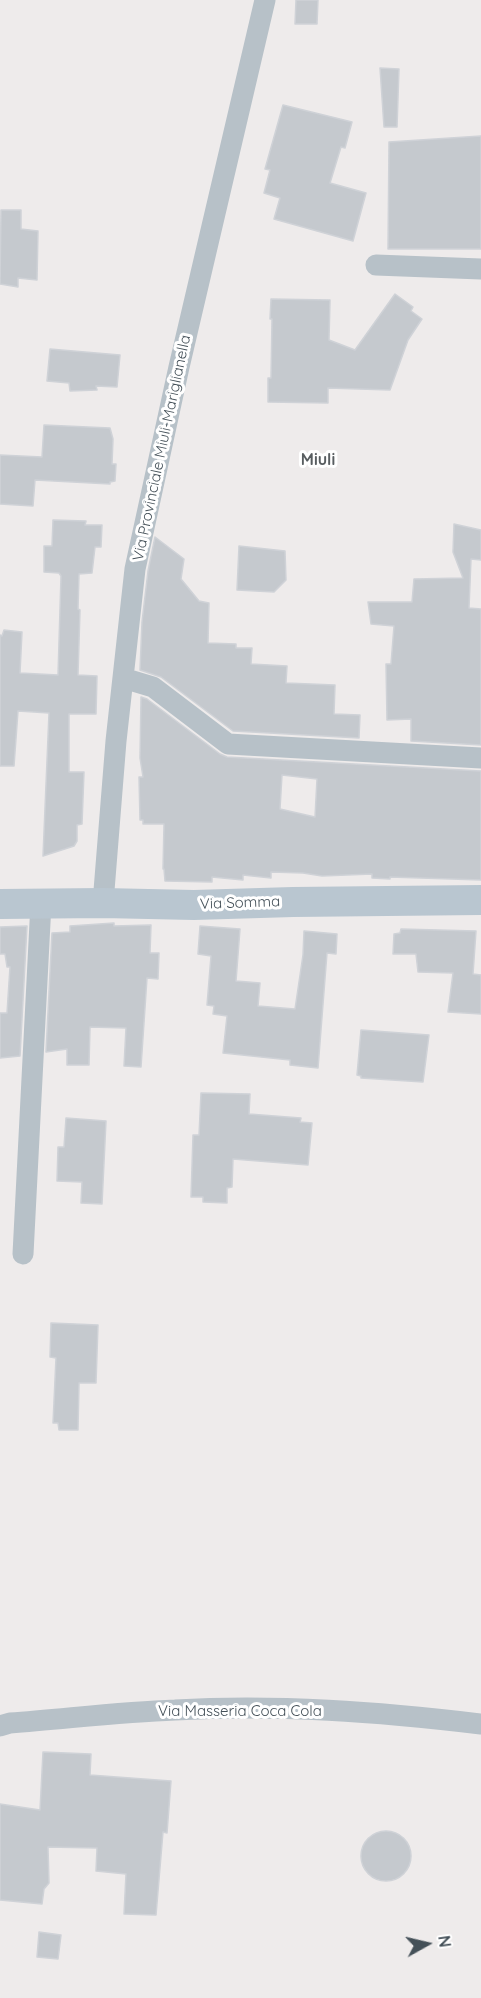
<!DOCTYPE html>
<html>
<head>
<meta charset="utf-8">
<style>
	body { margin:0 }
	#map { position:relative; width:481px; height:1998px; overflow:hidden; background:#eeebeb; font-family:Quicksand,sans-serif }
	canvas { display:block }
	.north { position:absolute; left:397px; top:1914px; width:60px; height:60px; -webkit-text-stroke:4px #fff; paint-order:stroke; rotate:82deg; font-size:16px; font-weight:700; line-height:24px; text-align:center; color:#445058 }
	.north::after { content:''; display:block; margin:auto; width:21px; height:27px; background:#445058; clip-path:polygon(50% 0,100% 100%,50% 72%,0 100%) }
</style>
</head>
<body>
<div id="map">
<canvas width="481" height="1998"></canvas>
<div class="north">N</div>
</div>
<script>
const g = document.querySelector('canvas').getContext('2d');
g.lineJoin = 'round';
function paint(path, color) {
  g.fillStyle = color;
  g.fill(path, 'evenodd');
}
function strokePath(path, color, width, dash) {
  g.strokeStyle = color;
  g.lineWidth = width;
  g.lineCap = dash ? 'butt' : 'round';
  g.setLineDash(dash || []);
  g.stroke(path);
}
function label(font, color, halo, rows, align = 'center') {
  g.font = font + ' Quicksand,sans-serif';
  g.lineWidth = 6;
  g.setLineDash([]);
  g.textBaseline = 'middle';
  g.strokeStyle = halo;
  g.fillStyle = color;
  for (const [text, x, y, turn = 0] of rows) {
    g.save();
    g.translate(x, y);
    g.rotate((+turn || 0) * Math.PI / 180);
    g.textAlign = isNaN(turn) ? turn : align;
    if (halo) g.strokeText(text, 0, 0);
    g.fillText(text, 0, 0);
    g.restore();
  }
}
const building = new Path2D(`
	M296,0H318L317,24H295Z
	M380,68L399,69L397,127H384Z
	M283,105L352,122L345,148L341,147L330,183L366,193L353,241L274,219L280,198L264,193L270,170L265,169Z
	M481,136V249H388L389,142Z
	M1,210H21V229L38,231L37,280L18,278V287L0,284Z
	M395,294L413,307L411,311L422,319L408,340L390,390L328,388V403L268,402V378H271L272,319H270L271,299L330,300L329,340L355,350Z
	M50,349L120,355L117,387L96,386L97,390L70,391L69,383L47,381Z
	M44,425L110,428L113,439L112,464H116L115,481L110,482V484L35,480L33,506L0,504V455L42,457Z
	M53,520L86,521L85,525H102L101,547H95L92,573L79,574L78,609L80,610L78,675L97,676L96,714H69V772H84L82,824L77,825V841L74,846L43,856L49,713L18,711L14,766H0V635L2,636L4,630L22,632L20,673L58,675L61,576L59,573L44,572V546H52Z
	M454,524L481,530V560L471,559L469,608L481,609V745L411,741V719L387,720L386,664H391L394,626L371,624L368,602H412L414,579L463,578L453,552Z
	M155,537L184,559L181,579L199,601L209,603L208,643L236,644V648H252L251,664L287,666L286,683L335,685L334,714L360,715L359,738L233,731L161,677L140,670L142,622L148,571Z
	M239,546L285,551L286,580L274,592L237,590Z
	M141,697L147,699L220,754L227,757L481,771V880L390,877V879L372,878V874L322,876L303,873L271,872V878L243,875V880L212,877V882L165,881L164,869H163L164,824H143V820H140L139,777H143L140,758ZM282,775L317,779L315,817L280,809Z
	M114,923V926L151,925L150,953H159L158,979L147,978L141,1067L124,1066L126,1028L90,1027L89,1065H67V1049L46,1052L52,933L70,932V926Z
	M27,926L20,1056L0,1058V1013H7L10,967H7L5,954H0V927Z
	M200,926L240,929L236,981L260,983L258,1006L295,1009L303,955L304,931L337,934L336,954L327,953L318,1068L290,1065V1060L223,1053L227,1016L213,1014L214,1006L207,1005L211,956L198,954Z
	M401,929L476,931L473,974L481,975V1014L448,1012L453,973L418,972L416,954H393L394,934L400,933Z
	M361,1030L429,1035L423,1082L361,1078V1076L357,1075Z
	M201,1093L250,1094L249,1114L301,1118L300,1122L312,1123L308,1165L233,1159L232,1187L227,1188V1203L203,1202V1197H191L193,1135H199Z
	M66,1118L106,1121L102,1204L81,1203L82,1182L57,1181L58,1147H64Z
	M51,1323L98,1325L96,1383H79L78,1430H59L58,1423H53L56,1358L50,1357Z
	M43,1752L91,1754L90,1775L171,1781L167,1833L163,1832L156,1915L124,1914L126,1874L96,1871L97,1848L48,1847L49,1883L44,1889L42,1904L0,1900V1804L40,1810Z
	M361 1856a25 25 0 1 1 50 0a25 25 0 1 1-50 0Z
	M39,1932L61,1935L58,1959L37,1957Z`);
paint(building, '#c5c9ce');
strokePath(building, '#cfd2d7', 1.5);
strokePath(new Path2D(`
	M376,265L481,269
	M123,678L153,687L228,744L481,758
	M103,903L116,741L135,569L179,367L265,0
	M23,1254L41,903
	M0,1726L10,1723C65,1719 120,1712 175,1710C277,1704 380,1712 481,1724`), '#b7c1c8', 21);
strokePath(new Path2D(`
	M0,904L103,903L194,905L293,902L481,900`), '#b9c6d0', 30);
label('15px', '#445058', '#fff', [
	["Via Provinciale Miuli-Mariglianella",162,448,-78],
	["Via Somma",240,903,-2],
	["Via Masseria Coca Cola",240,1711]
]);
label('bold 16px', '#585d60', '#fff', [
	["Miuli",318,460]
]);
</script>
</body>
</html>
